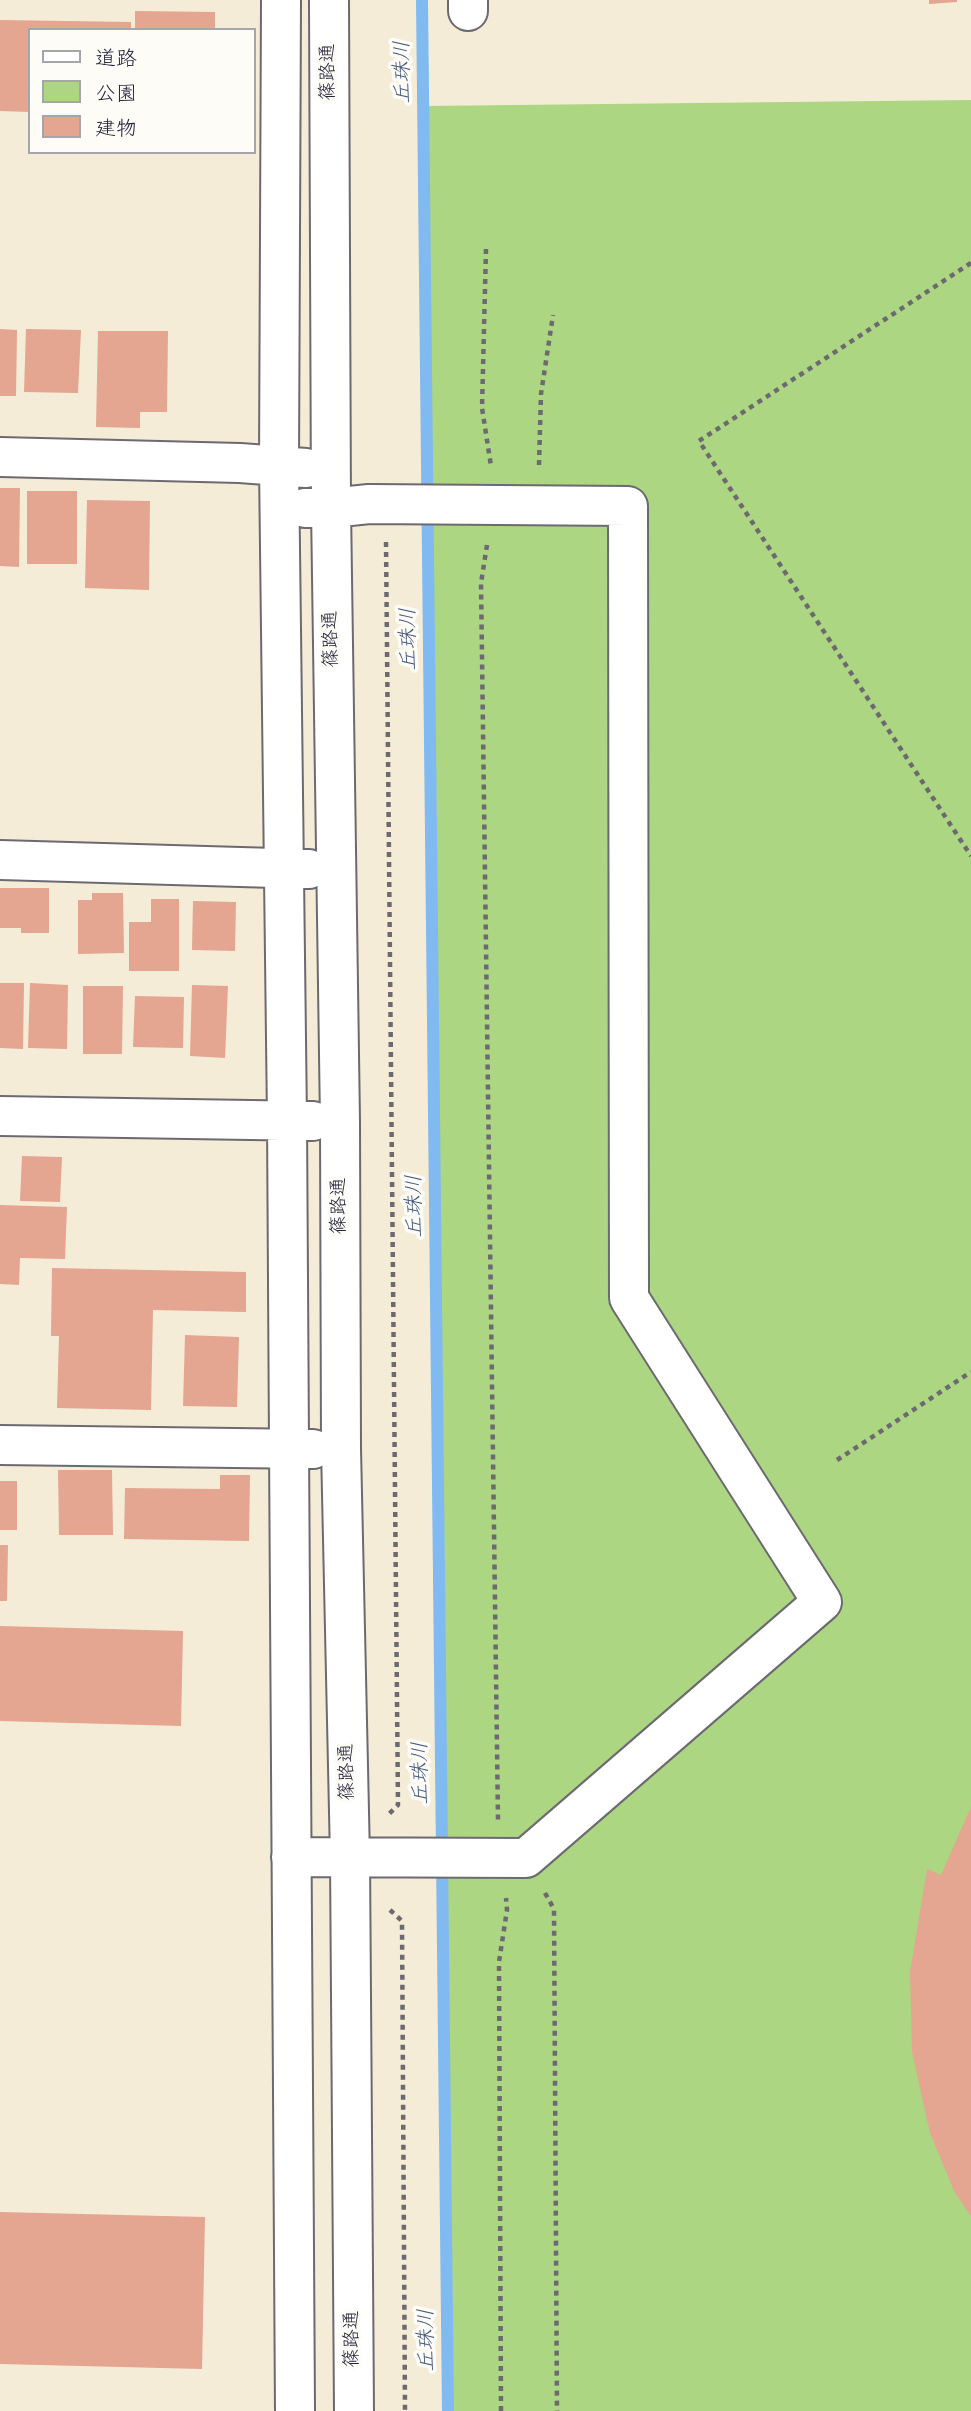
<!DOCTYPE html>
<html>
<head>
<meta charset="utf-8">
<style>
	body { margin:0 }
	#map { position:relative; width:971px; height:2411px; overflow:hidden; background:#f4ecd6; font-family:"Architects Daughter","Klee One",sans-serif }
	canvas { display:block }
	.legend { position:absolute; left:28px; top:28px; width:228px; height:126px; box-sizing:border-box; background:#fdfcf7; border:2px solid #a5a5ac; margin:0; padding:9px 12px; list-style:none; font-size:21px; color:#22223b }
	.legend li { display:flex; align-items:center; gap:14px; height:35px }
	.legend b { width:35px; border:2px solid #a5a5ac }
</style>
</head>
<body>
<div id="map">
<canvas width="971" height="2411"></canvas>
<ul class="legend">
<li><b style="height:9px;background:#fff"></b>道路</li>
<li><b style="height:19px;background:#acd681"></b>公園</li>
<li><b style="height:19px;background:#e4a591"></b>建物</li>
</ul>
</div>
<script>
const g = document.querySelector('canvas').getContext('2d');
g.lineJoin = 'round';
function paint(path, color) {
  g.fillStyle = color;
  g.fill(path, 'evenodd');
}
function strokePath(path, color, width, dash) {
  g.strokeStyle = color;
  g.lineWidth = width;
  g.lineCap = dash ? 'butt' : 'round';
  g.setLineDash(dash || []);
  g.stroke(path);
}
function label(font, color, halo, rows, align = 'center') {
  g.font = font + ' "Architects Daughter","Klee One",sans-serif';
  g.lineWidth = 7;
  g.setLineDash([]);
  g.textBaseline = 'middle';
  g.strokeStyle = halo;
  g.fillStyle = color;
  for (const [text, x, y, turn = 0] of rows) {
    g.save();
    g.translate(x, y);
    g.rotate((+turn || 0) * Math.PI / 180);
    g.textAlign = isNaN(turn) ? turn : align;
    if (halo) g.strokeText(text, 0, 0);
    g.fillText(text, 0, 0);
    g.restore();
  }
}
paint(new Path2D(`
	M971,100V2411H448L424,106Z`), '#acd681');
strokePath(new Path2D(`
	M422,0L448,2411`), '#81b9f1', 12);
paint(new Path2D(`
	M929,0H957V2L929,4Z
	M135,11L215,12V30H135Z
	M0,20L131,22V30H30V112L0,111Z
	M0,329L17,330L16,396H0Z
	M26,329L81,330L78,393L24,392Z
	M98,331H168L167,412H140V428L96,427Z
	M0,488H20L19,567L0,566Z
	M27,491H77V564H27Z
	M87,500L150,501L149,590L85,588Z
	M0,888H49V933H21V928H0Z
	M92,893H123L124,953L78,954V900H92Z
	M151,899H179V971H129V922H151Z
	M193,901L236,902L235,951L192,950Z
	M0,983H24L23,1049L0,1048Z
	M30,983L68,985L67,1049L28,1048Z
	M192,985L228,986L225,1058L190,1056Z
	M83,986H123L122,1054H83Z
	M135,996L184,997L183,1048L133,1047Z
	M22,1156L62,1157L60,1202L20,1201Z
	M0,1205L67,1207L65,1259L20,1258L19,1285L0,1284Z
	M52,1268L246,1272V1312L153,1310L151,1410L57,1408L59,1336H51Z
	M185,1335L239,1337L237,1407L183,1406Z
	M58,1470H112L113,1535H59Z
	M220,1475H250L249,1541L124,1539L125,1488L220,1489Z
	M0,1481H17V1530H0Z
	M0,1545H8L7,1601H0Z
	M0,1626L183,1631L181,1726L0,1721Z
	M971,1807V2216L955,2193L930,2133L912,2052L910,1972L927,1869L941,1875Z
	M0,2212L205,2217L202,2369L0,2364Z`), '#e4a591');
const minor = new Path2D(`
	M281,0L279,466L287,1120L295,2411
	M329,0L331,508L340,1122L341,1448L350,1857L354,2411
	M468,0V11
	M0,457L240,463L306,468
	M0,860L309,869
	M0,1116L313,1121
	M0,1445L313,1449
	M291,1857L526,1858L822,1602L629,1298L628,506L369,504L331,508H305`);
strokePath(minor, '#6c6971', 42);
strokePath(new Path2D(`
	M486,249L482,408L491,466
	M971,263L699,441L971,856
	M539,465L541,394L553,315
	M386,542L398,1805L389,1814
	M487,545L481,583L498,1820
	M837,1460L971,1372
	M545,1893L554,1909L557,2411
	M390,1910L402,1921L405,2411
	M501,2411L499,1962L507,1910L506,1898`), '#6c6971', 4.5, [5, 5]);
strokePath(minor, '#fff', 38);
label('19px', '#22223b', '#fdfcf7', [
	["篠路通",329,72,-90],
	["篠路通",332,639,-91],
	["篠路通",340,1206,-90],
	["篠路通",348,1772,-91],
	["篠路通",353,2339,-90]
]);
label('italic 21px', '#43577b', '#fdfcf7', [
	["丘珠川",404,72,-91],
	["丘珠川",410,639,-91],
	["丘珠川",416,1206,-91],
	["丘珠川",422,1773,-91],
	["丘珠川",428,2340,-91]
]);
</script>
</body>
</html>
